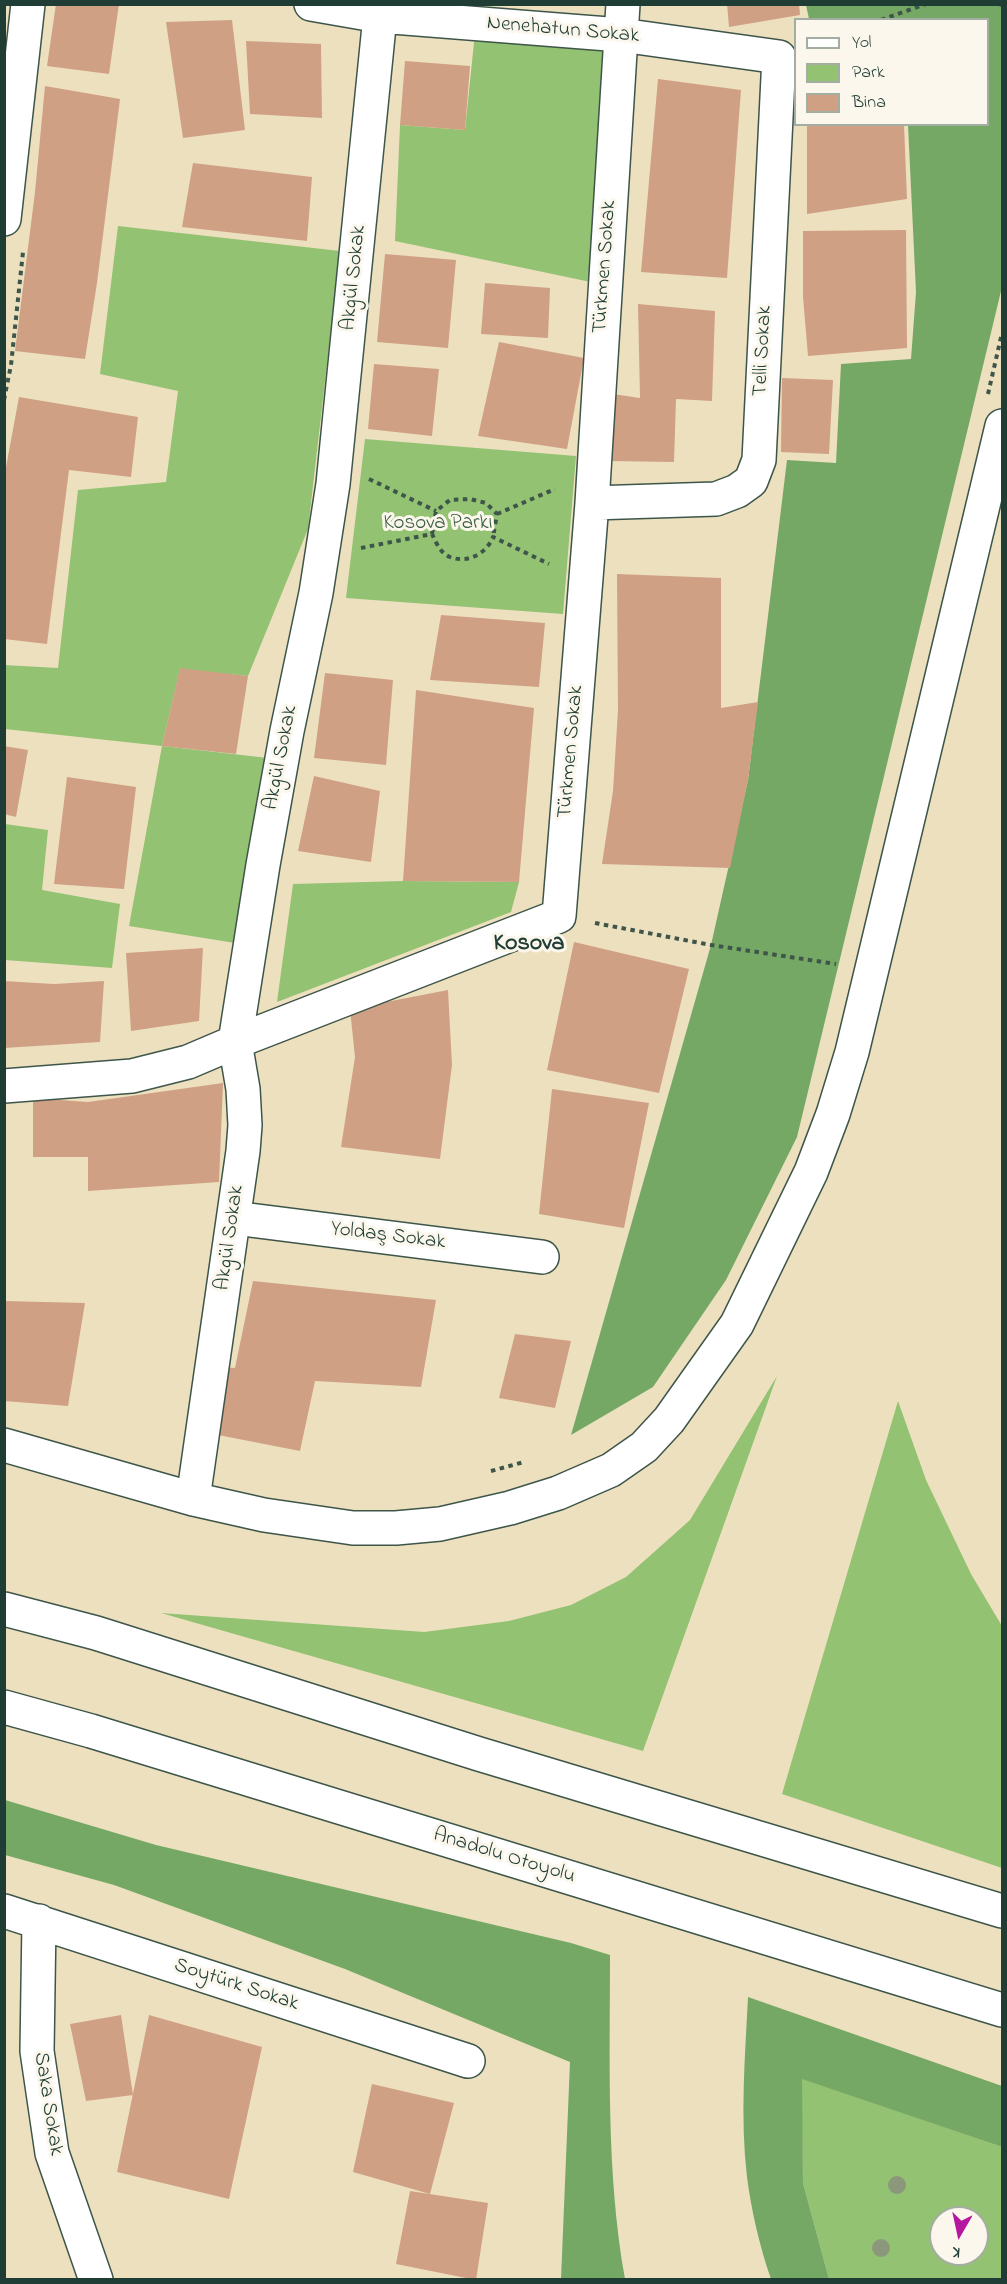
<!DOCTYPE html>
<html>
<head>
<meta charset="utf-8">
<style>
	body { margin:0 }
	#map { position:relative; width:1007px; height:2284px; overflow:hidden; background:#ede0bf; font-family:"Indie Flower",sans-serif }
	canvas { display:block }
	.frame { position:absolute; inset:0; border:6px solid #1f3d34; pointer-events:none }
	.legend { position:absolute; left:794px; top:18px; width:195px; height:108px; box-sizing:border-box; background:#fbf7ec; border:2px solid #a3ada2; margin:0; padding:8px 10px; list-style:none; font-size:18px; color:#1f3d34 }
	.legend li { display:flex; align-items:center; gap:12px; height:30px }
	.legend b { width:30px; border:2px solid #a3ada2 }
	.north { position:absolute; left:929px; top:2206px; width:60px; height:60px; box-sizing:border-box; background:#fbf7ec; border:2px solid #a3ada2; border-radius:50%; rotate:189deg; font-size:16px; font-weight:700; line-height:24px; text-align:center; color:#1f3d34 }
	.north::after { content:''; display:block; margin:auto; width:21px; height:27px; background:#b5179e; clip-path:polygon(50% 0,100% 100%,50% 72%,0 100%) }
</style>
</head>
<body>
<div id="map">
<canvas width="1007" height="2284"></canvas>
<div class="frame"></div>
<ul class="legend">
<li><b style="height:8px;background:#fff"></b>Yol</li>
<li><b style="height:16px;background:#92c272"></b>Park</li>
<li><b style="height:16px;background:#d0a085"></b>Bina</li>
</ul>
<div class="north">K</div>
</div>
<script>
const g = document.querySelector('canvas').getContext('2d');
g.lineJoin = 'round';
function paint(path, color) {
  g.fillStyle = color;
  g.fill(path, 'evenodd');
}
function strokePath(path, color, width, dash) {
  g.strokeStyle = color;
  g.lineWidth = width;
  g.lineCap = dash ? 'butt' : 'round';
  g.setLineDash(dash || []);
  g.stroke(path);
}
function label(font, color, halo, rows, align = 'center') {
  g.font = font + ' "Indie Flower",sans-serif';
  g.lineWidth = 6;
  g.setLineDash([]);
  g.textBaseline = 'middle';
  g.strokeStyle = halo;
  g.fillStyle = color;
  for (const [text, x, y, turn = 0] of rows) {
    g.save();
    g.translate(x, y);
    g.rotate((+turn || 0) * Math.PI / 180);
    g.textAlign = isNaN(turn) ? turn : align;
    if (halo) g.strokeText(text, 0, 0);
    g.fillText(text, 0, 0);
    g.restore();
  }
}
paint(new Path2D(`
	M476,23L621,35L605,285L395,241L400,125L465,130Z
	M118,226L340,251L308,529L248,676L180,669L162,746L268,758L235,943L129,926L162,746L5,729L4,665L58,668L78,490L166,482L178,391L100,374Z
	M365,439L576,456L563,614L346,598Z
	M5,824L48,830L42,890L120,904L112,968L5,960Z
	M403,881L519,882L511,912L277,1002L293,884Z
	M777,1376L643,1751L161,1613L424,1632L509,1621L571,1605L626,1577L690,1520Z
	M898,1401L926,1480L971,1574L1002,1626V1868L782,1794Z
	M801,2078L1002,2147V2279H829L803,2183ZM941,2218H977V2254H941Z`), '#92c272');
paint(new Path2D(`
	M806,5H1002V287L797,1137L726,1280L653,1387L571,1435L711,945L748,780L787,460L836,463L841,364L911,359L916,292L908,125L988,124V20L809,19Z
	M5,1800L156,1845L571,1943L610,1955C610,2063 606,2173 625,2279H561L570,2062L345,1969L114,1885L5,1855Z
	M748,1997L1002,2086V2147L802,2079L803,2183L829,2279H771C760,2248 751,2209 747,2177C740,2117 745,2057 748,1997Z`), '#75a864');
paint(new Path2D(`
	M56,4H119L109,74L47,66Z
	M727,4H799L800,15L729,27Z
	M232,20L245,130L183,138L166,22Z
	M246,41L321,44L322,118L250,114Z
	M405,61L470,66L465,130L400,125Z
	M658,79L741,90L727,278L641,272Z
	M45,86L120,99L97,283L85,359L15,351L35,192Z
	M807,124H904L907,199L807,214Z
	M193,163L312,177L307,241L182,227Z
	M906,230L907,348L808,356L803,297V231Z
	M385,254L456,260L448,348L377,342Z
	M485,283L550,288L548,338L481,334Z
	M638,304L715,311L712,401L676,399L674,462L609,461L613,394L640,398Z
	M499,342L584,358L567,449L478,436Z
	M374,364L439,369L432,436L368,429Z
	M782,378L833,380L829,454L781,452Z
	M19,397L138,417L131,477L69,470L47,644L4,639V478Z
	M617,574L721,578V708L758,702L748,780L730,868L602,864L613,791L618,710Z
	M441,615L545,623L539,687L430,680Z
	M180,668L248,676L236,754L162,746Z
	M325,673L393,680L386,765L314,758Z
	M416,690L534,708L519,882L403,881Z
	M4,746L28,750L16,817L4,814Z
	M314,776L380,791L371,862L298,851Z
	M67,777L136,787L124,889L54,884Z
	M574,942L689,969L659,1093L547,1070Z
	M203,948L199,1021L131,1031L126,953Z
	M4,981L54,984L104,981L100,1042L4,1048Z
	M448,990L452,1065L440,1159L341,1147L355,1057L350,1009Z
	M223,1083L219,1182L88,1191V1157H33V1098L88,1102Z
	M552,1089L649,1103L624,1228L539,1214Z
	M253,1281L436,1300L421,1387L315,1381L300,1451L213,1434L224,1367L235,1368Z
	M4,1301L85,1303L68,1406L4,1401Z
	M515,1334L571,1341L555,1408L499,1398Z
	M121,2015L133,2095L86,2101L70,2024Z
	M149,2015L262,2047L229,2199L117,2172Z
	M372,2084L454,2103L430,2194L353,2172Z
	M410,2191L488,2203L476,2280L396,2264Z`), '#d0a085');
const minor = new Path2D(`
	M311,4L380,16L621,35L779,57L759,460L751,481L737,491L716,499L592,503
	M4,219L28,4
	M4,1086L132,1076L188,1062L235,1042L559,916L592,503L623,4
	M234,1218L542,1257
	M4,1445L193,1499L264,1515L353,1528H396L440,1524L510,1508L558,1493L611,1470L644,1447L669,1420L737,1324L811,1172L833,1114L852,1052L1002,426
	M193,1499L243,1151L245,1125L243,1089L235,1042L263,865L287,731L316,593L333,484L380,16
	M4,1911L468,2061
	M39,1921L37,2051L52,2153L96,2280`);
const highway = new Path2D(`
	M4,1609L96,1633L479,1754L1002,1911
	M4,1707L91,1731L1002,2010`);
strokePath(minor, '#3e5549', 36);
strokePath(highway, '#3e5549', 36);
strokePath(new Path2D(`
	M999,4L1002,5
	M881,20L926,4
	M988,394L1002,333
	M4,400L11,365L23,252
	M369,479L436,511
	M497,514L555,489
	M432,534L436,511L450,500L470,499L486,503L497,514L493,537
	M361,548L432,534C436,542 440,553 450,557C468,564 487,553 493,537L549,564
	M595,923L711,945L836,964
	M491,1471L524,1462`), '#3e5549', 4, [4.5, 4.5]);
strokePath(minor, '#fff', 33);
strokePath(highway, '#fff', 33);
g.fillStyle = '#8c987b';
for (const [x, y] of [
	[897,2185],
	[881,2248]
]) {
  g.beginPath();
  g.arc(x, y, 9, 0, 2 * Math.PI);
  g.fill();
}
label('21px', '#1f3d34', '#fbf7ec', [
	["Nenehatun Sokak",563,31,5],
	["Türkmen Sokak",606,267,-86],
	["Akgül Sokak",355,278,-84],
	["Telli Sokak",764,351,-87],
	["Türkmen Sokak",572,752,-85],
	["Akgül Sokak",282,758,-79],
	["Yoldaş Sokak",388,1237,7],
	["Akgül Sokak",231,1238,-82],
	["Anadolu Otoyolu",504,1857,17],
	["Soytürk Sokak",236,1986,18],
	["Saka Sokak",47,2104,81]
]);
label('21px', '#3c5e44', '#fbf7ec', [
	["Kosova Parkı",438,525]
]);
label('bold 24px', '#1f3d34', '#fbf7ec', [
	["Kosova",529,945]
]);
</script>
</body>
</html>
